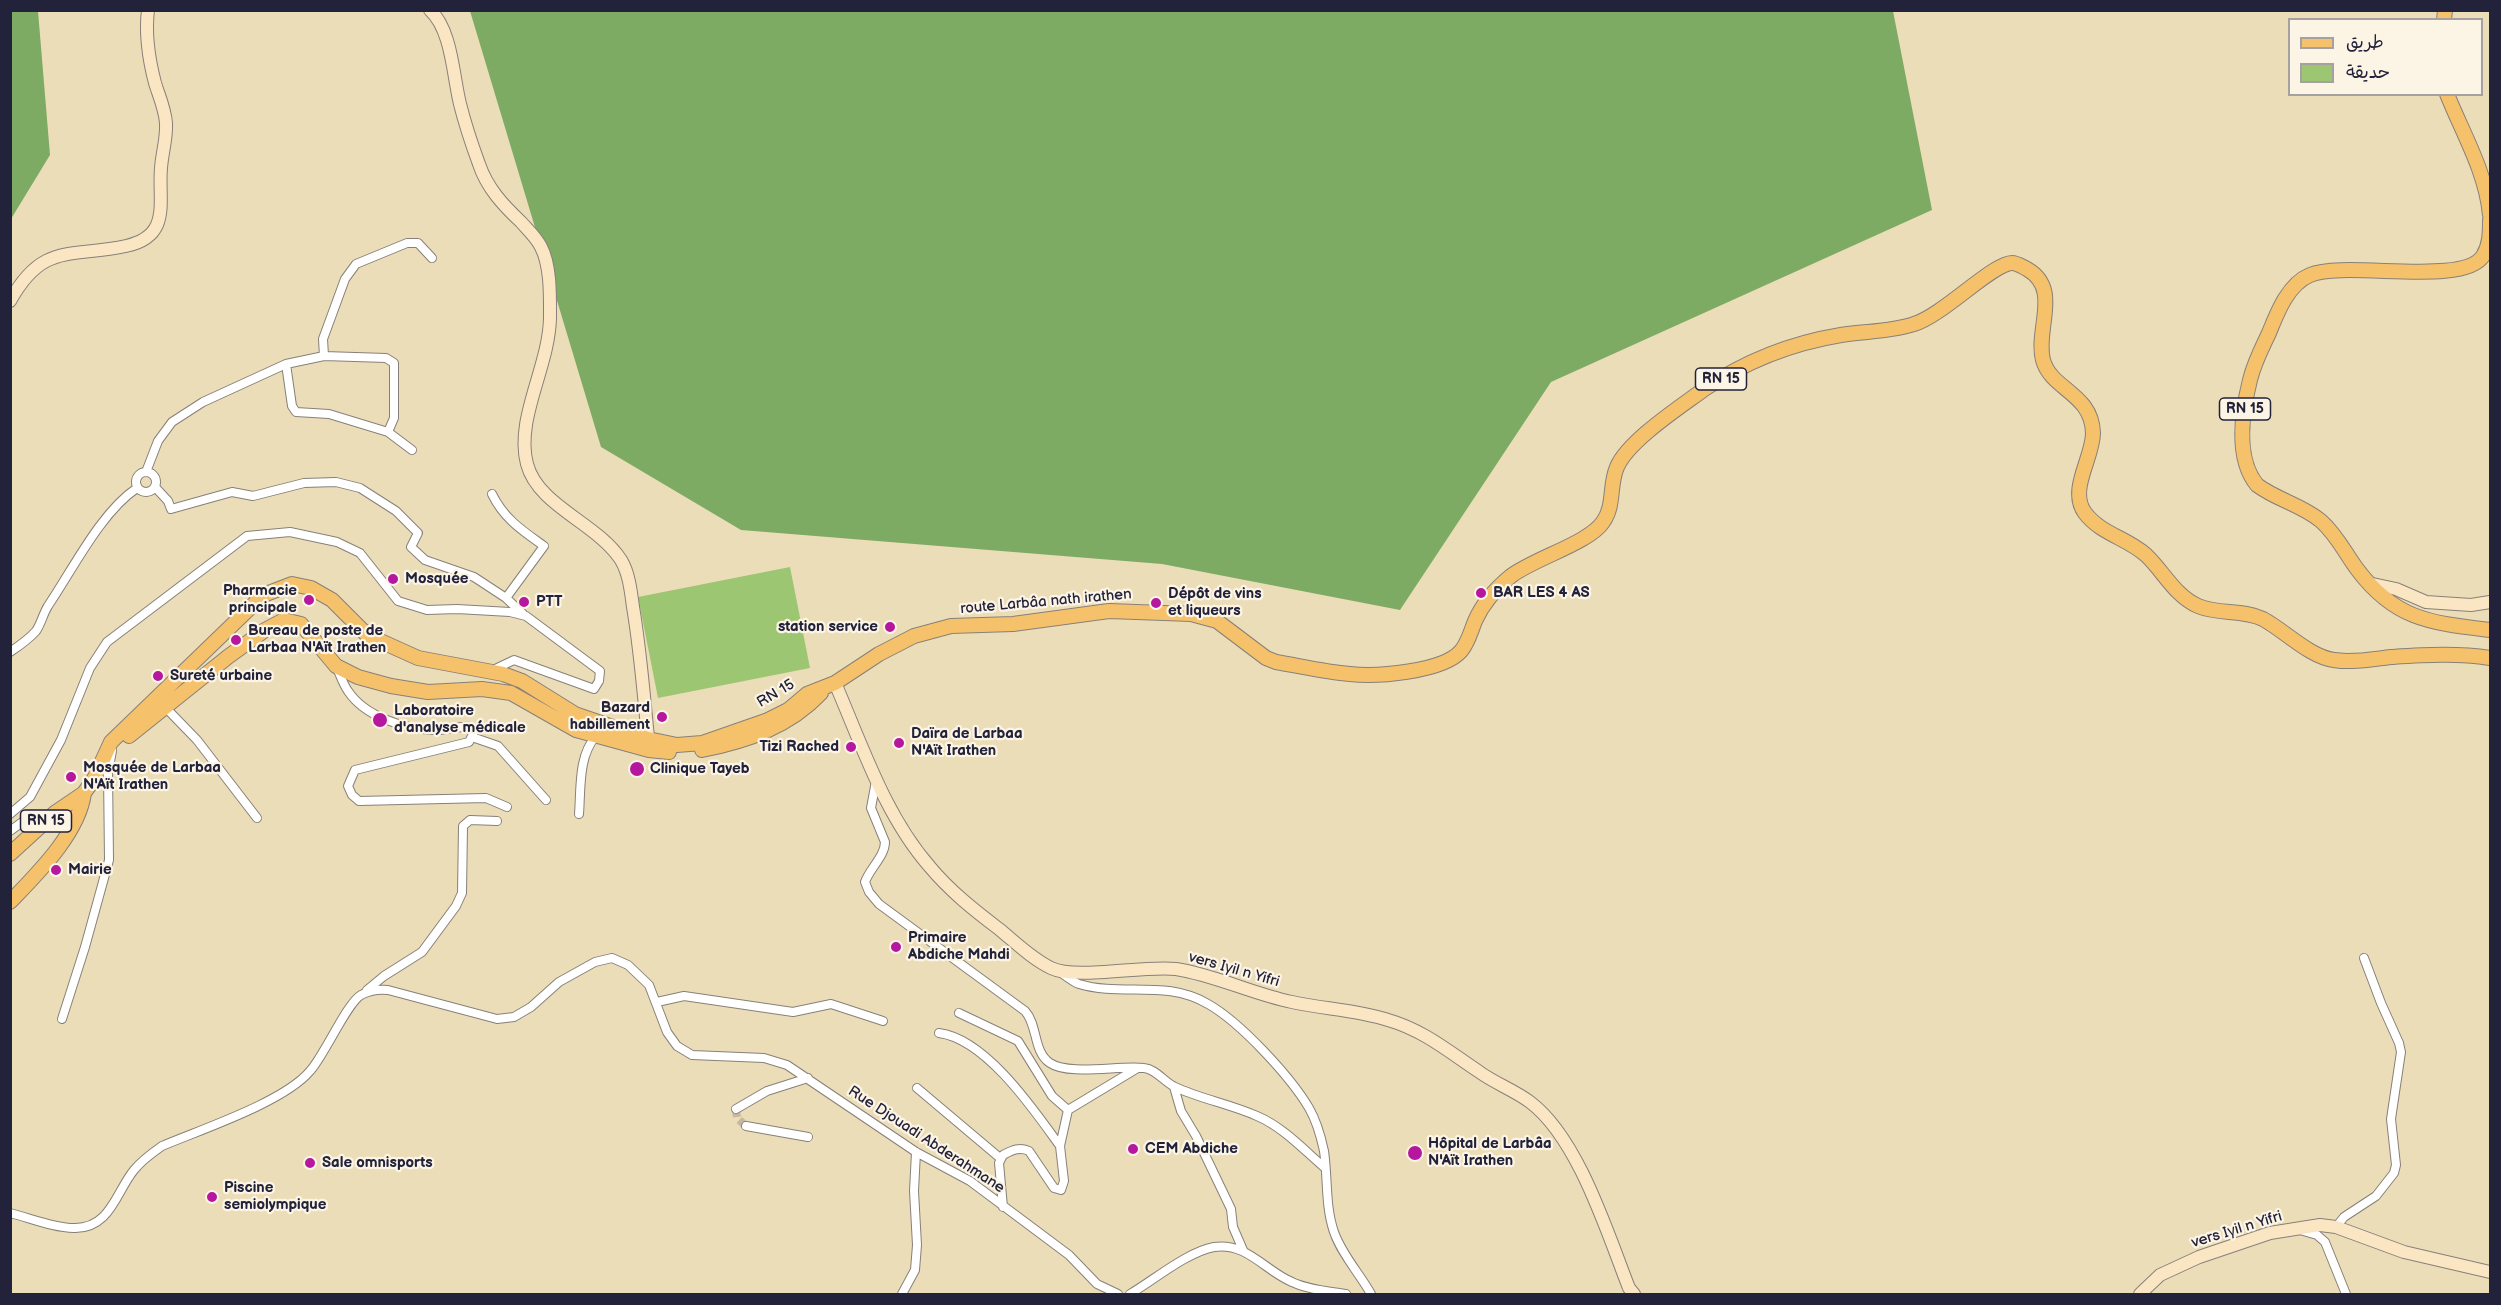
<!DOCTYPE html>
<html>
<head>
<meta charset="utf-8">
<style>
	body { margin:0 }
	#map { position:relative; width:2501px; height:1305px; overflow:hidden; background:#ecddb9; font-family:"Balsamiq Sans","Playpen Sans Arabic",sans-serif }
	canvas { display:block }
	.frame { position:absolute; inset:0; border:12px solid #22223b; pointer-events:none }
	.legend { position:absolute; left:2288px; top:18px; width:195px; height:78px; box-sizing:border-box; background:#fcf5e5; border:2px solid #a5a1a1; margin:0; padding:8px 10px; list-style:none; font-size:18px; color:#22223b }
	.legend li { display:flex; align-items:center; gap:12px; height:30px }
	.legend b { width:30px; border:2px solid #a5a1a1 }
</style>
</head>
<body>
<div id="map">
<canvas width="2501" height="1305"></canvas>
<div class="frame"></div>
<ul class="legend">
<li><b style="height:8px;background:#f6c16b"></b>طريق</li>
<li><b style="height:16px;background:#9dc672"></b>حديقة</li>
</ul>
</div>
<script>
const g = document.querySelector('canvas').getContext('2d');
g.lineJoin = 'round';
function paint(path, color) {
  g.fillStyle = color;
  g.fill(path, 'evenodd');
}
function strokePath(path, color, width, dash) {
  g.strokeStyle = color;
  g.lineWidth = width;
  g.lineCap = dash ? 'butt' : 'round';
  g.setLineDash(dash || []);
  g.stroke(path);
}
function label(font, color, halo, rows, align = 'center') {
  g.font = font + ' "Balsamiq Sans",sans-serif';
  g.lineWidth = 4.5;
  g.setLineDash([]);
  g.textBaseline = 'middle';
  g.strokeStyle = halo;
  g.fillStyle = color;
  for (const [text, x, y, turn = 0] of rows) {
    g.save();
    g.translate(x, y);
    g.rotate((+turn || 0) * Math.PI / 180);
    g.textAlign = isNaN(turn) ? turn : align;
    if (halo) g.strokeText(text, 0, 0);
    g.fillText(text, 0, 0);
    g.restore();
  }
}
paint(new Path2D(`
	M790,567L810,668L658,698L638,597Z`), '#9dc672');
paint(new Path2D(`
	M11,10L38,11L50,155L11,219Z
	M470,11H1893L1932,210L1551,382L1400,610L1162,564L741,530L601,447Z`), '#7eab64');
strokePath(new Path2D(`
	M736,1109L737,1118L746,1126`), '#c4b8a0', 8, [8, 4]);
const street = new Path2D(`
	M324,356L323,339L345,279L356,264L407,243H418L432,258
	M286,364L292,406L296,412L329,414L388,432L412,450
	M136 482a10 10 0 1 1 20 0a10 10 0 1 1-20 0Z
	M146,472L158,441L172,422L203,402L286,364L324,356L386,358L394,363V418L388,432
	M155,487L168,501L171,509L232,492L253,496L304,483L336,482L360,488L396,511L418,533L411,547L425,560L474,577L506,598L523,614
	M492,494C504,519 523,531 544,546L506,598
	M10,652C19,646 29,639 36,631C41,624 43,614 48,606C73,569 101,512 137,488
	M336,666C340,674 343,684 348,691C365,717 405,729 434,730C447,731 458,725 471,727L474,732L469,742L355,770L348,786L352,795L359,801L486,798L507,807
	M165,707L197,740L257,818
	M472,737L498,746L546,800
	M876,781L871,808L885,842C885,856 870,868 865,882L869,892L879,904L1025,1011C1038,1025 1033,1052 1050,1063C1069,1076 1120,1065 1144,1068C1156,1069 1164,1082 1175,1087C1201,1099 1230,1104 1257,1116C1283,1127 1304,1150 1325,1168
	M10,814L30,797L61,740L90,668L107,642L247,536L290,532L337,542L360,553L398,601L427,610L457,609L510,612L526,616L600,671L599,681L594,689L514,660L493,670
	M579,814C581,789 578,756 596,736
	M10,831L25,820
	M1060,972C1066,976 1073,982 1079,984C1122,997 1166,979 1208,1004C1240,1022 1290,1076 1309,1108C1316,1120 1321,1137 1324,1151C1328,1178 1325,1206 1334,1232C1342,1255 1360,1274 1371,1294
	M367,990L384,976L422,952L456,906L462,893L463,826L470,820L497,821
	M657,1002L684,996L793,1012L831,1004L883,1021
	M959,1013L1018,1041L1052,1096L1068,1110
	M62,1019L85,947L109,860L108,772L112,751
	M939,1033C986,1039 1034,1110 1060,1146
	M1174,1087L1181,1111L1196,1136L1231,1209L1233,1227L1243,1250
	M917,1088L1000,1158
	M736,1109L767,1091L808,1078
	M746,1126L808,1137
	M1003,1207L999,1163L1003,1155C1011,1151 1020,1146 1029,1151L1054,1188L1061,1190L1064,1181L1060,1146L1068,1110L1136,1069
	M10,1213C30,1218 54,1228 74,1228C110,1229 116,1192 134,1170C142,1160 152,1153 162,1146C202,1129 284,1102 310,1071C324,1056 347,1003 361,995C370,990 378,989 388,990L497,1019L514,1017L531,1007L559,982L595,962L612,958L628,965L649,985L667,1032L677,1046L692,1055L764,1058L787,1065L916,1152L970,1181L1069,1255L1097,1284L1118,1294
	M2336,1227L2344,1217L2376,1196L2394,1173L2396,1165L2391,1119L2401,1052L2399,1043L2381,1003L2364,958
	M2300,1230L2317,1235L2325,1242L2346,1294
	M902,1294L915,1270L917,1245L914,1191L916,1152
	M1130,1294C1154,1280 1187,1252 1214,1247C1247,1242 1265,1271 1292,1282C1309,1290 1328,1291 1346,1294`);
const secondary = new Path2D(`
	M430,10C452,30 453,76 460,104C465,124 472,145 479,164C487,188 503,205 521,222C528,230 536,237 541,247C551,266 550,297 550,318C549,367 515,419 527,464C538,506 597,523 621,560C629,573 631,592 633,607C641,654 644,700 649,747
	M10,301C43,242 70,258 126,246C172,236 158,202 161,168C162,153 167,138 166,123C165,109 159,96 155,83C149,60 145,34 148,10
	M2368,583L2396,589L2426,602L2471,605L2490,602
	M835,683C862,745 885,816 930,867C950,891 974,910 999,929C1015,942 1032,959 1051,968C1075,980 1144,965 1176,969C1215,975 1253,994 1292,1002C1323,1009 1357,1010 1388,1020C1423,1030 1448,1051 1478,1071C1494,1083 1514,1090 1530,1102C1578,1138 1607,1232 1629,1288L1634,1294
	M2140,1294L2160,1275L2199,1257L2270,1233L2320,1225L2336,1227L2404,1252L2490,1272`);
const primary = new Path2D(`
	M2444,20L2445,10
	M2447,94C2463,134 2486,172 2490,215
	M2490,220C2490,233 2490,245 2483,256C2463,287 2345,260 2310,275C2288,284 2277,313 2269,333C2262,348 2254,363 2250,380C2242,412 2235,458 2257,485C2277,500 2302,505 2321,521C2337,535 2345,553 2357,569C2395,620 2431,623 2490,630
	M129,736L229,656L265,630L284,620L301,624L336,666L358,677L391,686L428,692L482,689L511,693L576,730L649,750L669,752
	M702,750C747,741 789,727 821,693
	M10,854L56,812L84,793L94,779L111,742L256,602L266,594L292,584L311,588L332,600L367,635L418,658L503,674L522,681L575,714L648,739L677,745L702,743L768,720L788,710L807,694L835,683L879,654L914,636L951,626L1013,624L1109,611L1191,614L1217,621L1266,658L1276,662C1300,666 1325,672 1350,674C1376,677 1443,672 1461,651C1468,643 1471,631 1475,621C1483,603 1495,589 1511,576C1535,558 1589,543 1603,522C1615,505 1609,485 1617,467C1628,441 1680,407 1703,390C1744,362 1792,343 1841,335C1865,331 1891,332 1914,324C1942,316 1993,263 2012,263C2017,263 2023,267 2027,269C2062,289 2035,329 2043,360C2051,390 2092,393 2093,433C2093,458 2068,490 2085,513C2101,534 2127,538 2146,555C2164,572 2175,596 2198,606C2219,615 2242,609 2263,619C2285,631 2310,657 2334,660C2352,663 2373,659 2391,657C2425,655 2457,653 2490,658
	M10,902C37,874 79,833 84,793`);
strokePath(street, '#87807a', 10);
strokePath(secondary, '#87807a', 14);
strokePath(primary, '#87807a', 16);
strokePath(street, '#fff', 8);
strokePath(secondary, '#fbe6c4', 12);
strokePath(primary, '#f6c16b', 14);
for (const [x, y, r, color] of [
	[393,579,6,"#b5179e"],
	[1481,593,6,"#b5179e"],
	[309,600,6,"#b5179e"],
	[524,602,6,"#b5179e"],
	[1156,603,6,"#b5179e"],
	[890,627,6,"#b5179e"],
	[236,640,6,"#b5179e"],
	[158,676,6,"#b5179e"],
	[662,717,6,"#b5179e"],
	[380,720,8,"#b5179e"],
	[899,743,6,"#b5179e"],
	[851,747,6,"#b5179e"],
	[637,769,8,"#b5179e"],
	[71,777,6,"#b5179e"],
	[56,870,6,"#b5179e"],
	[896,947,6,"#b5179e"],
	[1133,1149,6,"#b5179e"],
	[1415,1153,8,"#b5179e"],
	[310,1163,6,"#b5179e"],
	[212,1197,6,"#b5179e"]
]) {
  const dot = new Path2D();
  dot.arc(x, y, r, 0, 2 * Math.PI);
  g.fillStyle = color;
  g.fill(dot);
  strokePath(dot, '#fcf5e5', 2);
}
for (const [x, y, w] of [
	[1721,379,51],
	[2245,409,51],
	[46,821,51]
]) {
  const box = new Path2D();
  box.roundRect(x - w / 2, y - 11, w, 22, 4.5);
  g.fillStyle = '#fcf5e5';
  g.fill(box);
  strokePath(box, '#22223b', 1.5);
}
label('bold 14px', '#22223b', null, [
	["RN 15",1721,379],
	["RN 15",2245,409],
	["RN 15",46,821]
]);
label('bold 15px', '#22223b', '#fcf5e5', [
	["Mosquée",405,579],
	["Pharmacie",297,591,"right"],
	["principale",297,608,"right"],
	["BAR LES 4 AS",1493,593],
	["Dépôt de vins",1168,594],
	["et liqueurs",1168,611],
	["PTT",536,602],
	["station service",878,627,"right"],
	["Bureau de poste de",248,631],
	["Larbaa N'Aït Irathen",248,648],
	["Sureté urbaine",170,676],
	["Bazard",650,708,"right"],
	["habillement",650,725,"right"],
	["Laboratoire",394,711],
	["d'analyse médicale",394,728],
	["Daïra de Larbaa",911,734],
	["N'Aït Irathen",911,751],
	["Tizi Rached",839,747,"right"],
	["Mosquée de Larbaa",83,768],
	["N'Aït Irathen",83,785],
	["Clinique Tayeb",650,769],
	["Mairie",68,870],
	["Primaire",908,938],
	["Abdiche Mahdi",908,955],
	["Hôpital de Larbâa",1428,1144],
	["N'Aït Irathen",1428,1161],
	["CEM Abdiche",1145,1149],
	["Sale omnisports",322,1163],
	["Piscine",224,1188],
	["semiolympique",224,1205]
], 'left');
label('15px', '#22223b', '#fcf5e5', [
	["route Larbâa nath irathen",1046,602,-5],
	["RN 15",776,694,-31],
	["vers Iγil n Yifri",1234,970,16],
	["Rue Djouadi Abderahmane",926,1140,33],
	["vers Iγil n Yifri",2237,1230,-17]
]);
</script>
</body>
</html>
